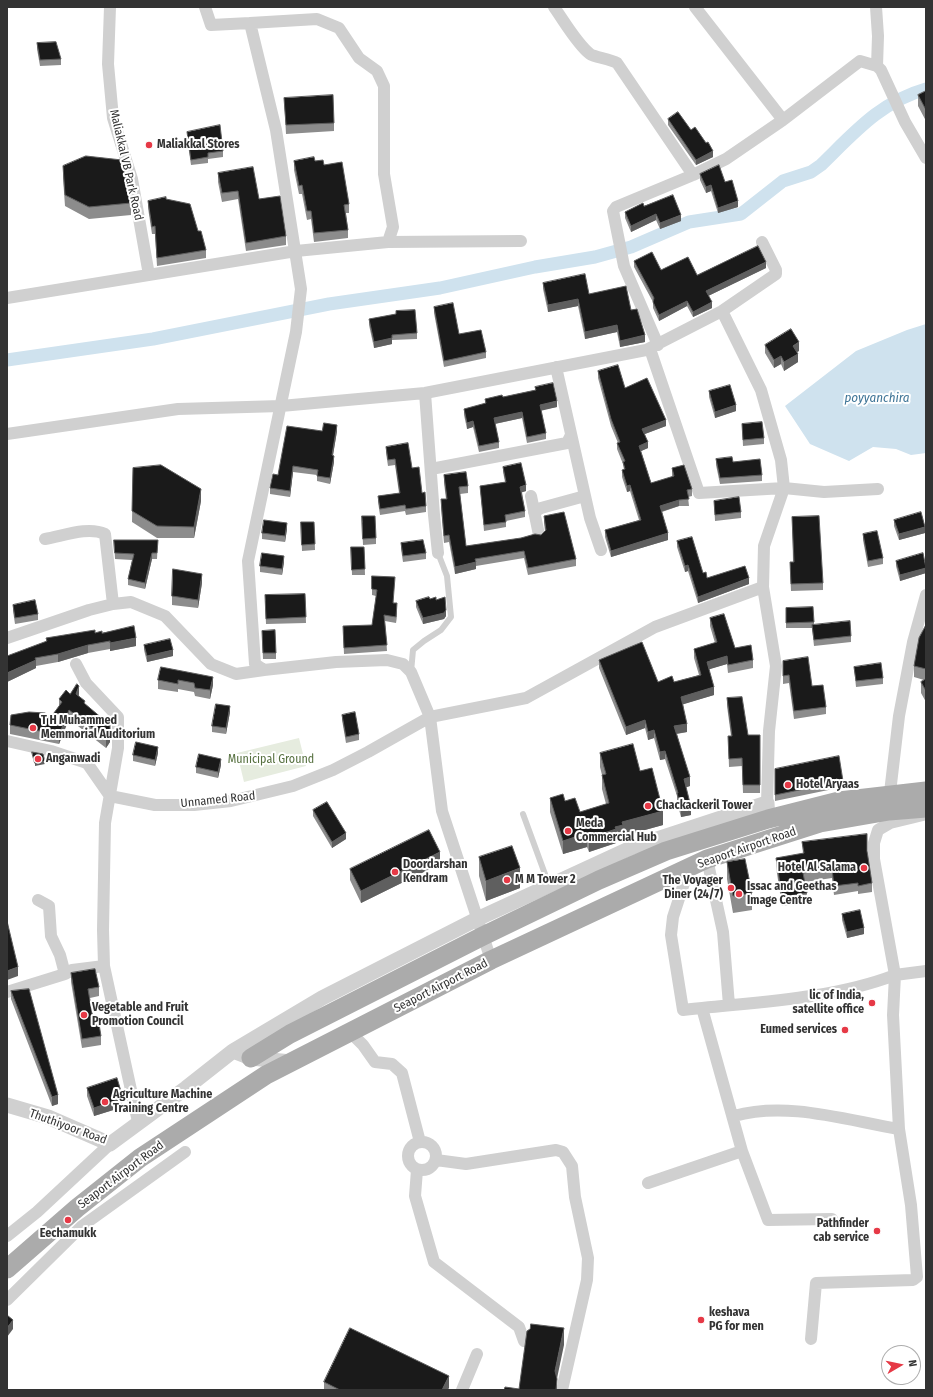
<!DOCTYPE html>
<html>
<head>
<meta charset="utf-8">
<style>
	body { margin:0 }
	#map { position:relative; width:933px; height:1397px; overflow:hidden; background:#fff; font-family:"Fira Sans Condensed",sans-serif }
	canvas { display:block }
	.frame { position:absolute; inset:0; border:8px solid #333; pointer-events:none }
	.north { position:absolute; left:881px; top:1345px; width:40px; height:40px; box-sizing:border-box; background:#fff; border:1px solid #adadad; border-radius:50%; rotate:81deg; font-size:11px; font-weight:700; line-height:16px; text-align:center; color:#333 }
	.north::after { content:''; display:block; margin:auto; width:14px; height:18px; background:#e63946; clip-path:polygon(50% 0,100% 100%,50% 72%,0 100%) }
</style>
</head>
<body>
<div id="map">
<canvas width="933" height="1397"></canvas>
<div class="frame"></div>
<div class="north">N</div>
</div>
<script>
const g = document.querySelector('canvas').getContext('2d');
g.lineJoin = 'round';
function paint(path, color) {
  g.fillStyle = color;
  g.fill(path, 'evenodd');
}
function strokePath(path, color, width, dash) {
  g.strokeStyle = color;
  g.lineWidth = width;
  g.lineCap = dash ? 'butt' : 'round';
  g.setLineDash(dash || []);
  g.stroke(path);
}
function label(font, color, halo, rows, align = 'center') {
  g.font = font + ' "Fira Sans Condensed",sans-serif';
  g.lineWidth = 4;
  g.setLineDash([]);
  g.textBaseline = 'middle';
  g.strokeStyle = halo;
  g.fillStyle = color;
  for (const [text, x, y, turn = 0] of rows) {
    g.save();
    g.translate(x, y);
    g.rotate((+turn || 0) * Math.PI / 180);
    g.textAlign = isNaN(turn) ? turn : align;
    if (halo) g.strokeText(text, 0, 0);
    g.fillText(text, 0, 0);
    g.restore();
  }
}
paint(new Path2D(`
	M299,738L306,766L244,782L237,753Z`), '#e6ecdf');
paint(new Path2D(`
	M926,324V453L911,455L896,449L873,447L849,461L810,444L785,406L856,351L907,330Z`), '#cfe2ee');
strokePath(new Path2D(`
	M7,360L153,339L329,304L440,288L535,267L595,257L631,247L689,222L741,214L783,181L811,172L821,165C854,133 880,102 926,89`), '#cfe2ee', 13);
strokePath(new Path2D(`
	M411,672L413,650L424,641L441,630L451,617L447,576L438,553
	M523,814L549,885`), '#d0d0d0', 6);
strokePath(new Path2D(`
	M110,7L108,64L113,118L132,179L149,275
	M205,7L211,25L250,23
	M554,7C564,21 577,44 590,54C594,57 610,59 617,63L693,175
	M695,7L783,120L860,61L877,66L881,70L905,122L926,158
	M876,7L878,36L877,66
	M388,242L521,241
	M7,298L296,251L388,242L393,227L384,174V86L377,71L359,58L339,28L317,19L250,23L276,130L301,289L296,332L248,561L255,664L264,670L336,662L387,660L403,664L411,672L430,717L442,811L491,960
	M722,311L761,390L781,460L784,488L764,546L763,587L776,666L769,731L767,803
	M658,345L624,266L613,211L616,207L693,175L726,159L783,120
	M650,349L699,493L784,488L824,492L878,489
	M556,367L590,518L601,550
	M425,393L434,515L438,553
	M7,434L178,409L281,406L425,393L646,350L722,311L776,274V270L762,242
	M431,469L567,443L571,435
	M531,496L539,535
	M534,512L541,508L585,496
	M45,539C63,536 88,526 105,534L113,604
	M7,638L89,610L113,604L131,602L165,616L211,664L236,674L264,670
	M76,664L86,683L118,717V748L105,823L103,930L104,966L138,1122
	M7,741L51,751L87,763L110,796L155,805H194L231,801L293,786L333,770L368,752L430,717L526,698L655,627L763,587
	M889,801L899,716L913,642L926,595
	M707,859L723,932L729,1005
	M689,868L673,917L671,935L683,1010C752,1002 830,1000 895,975L874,859V843L878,830L890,823L923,815
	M38,900L49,906L51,936L60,955L65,974L72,970L104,966
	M7,992L65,974
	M702,1008L742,1151L768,1220L832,1219
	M350,1032L363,1045L375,1062L392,1064L402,1073L420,1142
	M734,1116C787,1101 845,1120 899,1129
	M408 1156a14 14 0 1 1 28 0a14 14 0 1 1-28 0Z
	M436,1160L466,1164L556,1150L563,1152L572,1166L575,1197L588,1258L587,1280L562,1390
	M417,1170L415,1196L434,1262L519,1327L524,1341
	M648,1183L742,1151
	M7,1236L37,1212L110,1144
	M7,1300L82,1226L185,1152
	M811,1339L816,1283L913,1280L917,1277L911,1205L899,1129L893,1015L895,975L926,971
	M462,1390L477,1354`), '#d0d0d0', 12);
strokePath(new Path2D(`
	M233,1051L322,998L477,919L633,847L767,803L768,819
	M7,1105L48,1117L110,1144L186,1088L233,1051L251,1058L291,1062`), '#d0d0d0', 15);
strokePath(new Path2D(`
	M251,1058L290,1034L483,936L599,880L666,851L768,819L839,801L926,791
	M7,1269L77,1208L140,1158L266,1075L491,960L707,859L820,823L889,811L926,808`), '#ababab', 19);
paint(new Path2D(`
	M37,43L61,59V65L40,66L37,49Z
	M926,91V121L918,106V95Z
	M284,98L334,123V131L286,134Z
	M668,119L691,130L706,143L713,157L696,165L668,125Z
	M187,132L223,151V157L208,159V163L191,165L187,138Z
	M294,161H315L324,165L349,204V213H346L348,230V238L314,242L311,219L307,220L302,194H299L294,170Z
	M63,166L131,203V215L89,219L65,206L63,178Z
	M218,173L259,199L286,236V245L246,251L238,199L222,202L218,182Z
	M700,174L738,207L718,213L711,191L706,193L700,180Z
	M166,199L206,250V258L157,266L155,234H152L148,208V201Z
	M644,206L681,221L660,229L656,220L631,232L625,218V212Z
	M634,261L661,270L697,275L766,268L708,296L712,308L693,317L687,306L659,321L653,308V302L634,267Z
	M543,283L589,294L631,310L645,342L620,347L617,332L585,339L578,306L548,312L543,289Z
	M434,307L459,334L486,352V358L444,367L434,313Z
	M396,314L417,333V339L392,340V344L374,348L369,325V319Z
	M765,345L799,351L797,352L798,362L784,371L781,364L774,368L765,353Z
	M598,371L625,388L666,426L645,434L648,448L641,451L651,483L672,477V468L692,489V496L688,497L689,506H679L662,512L668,540L611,557L605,537V530L639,520L630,491L627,492L622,477V470H624L623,464L617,449V443H618L611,426L598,378Z
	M535,387L557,407L541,410L546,433V439L527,443L522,418L495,424L499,442V448L479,452L473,427L467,429L464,415V409L485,404V399L503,397L535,390Z
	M709,391L736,411L715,418L709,397Z
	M742,424L764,438V444L743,446Z
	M322,431H337L333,455L334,462L330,484L317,481V475L293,472L290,497L270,494V488L278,475Z
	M386,447L412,468L422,493L426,506V512L406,515L405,511L380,515L378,502V496L399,493L395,465L388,466L386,453Z
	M716,459L733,462L762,475V481L720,484L716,465Z
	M503,467L526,491L522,492L525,511V517L506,521V527L484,531L480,486L505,482L503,472Z
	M133,468L201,501L194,538H157L132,522Z
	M444,475L468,486V493L460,494L466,546L541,535L545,531L544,523V516L576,559V566L528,575L524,558L476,566V569L455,574L449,542L444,543L441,507V499H446L444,483Z
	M714,501L741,512V518L715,521Z
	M792,517L823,583V590L791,591L790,569L793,562Z
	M894,520L925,533L899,540L894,526Z
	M301,522H314L315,550L302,551Z
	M362,522L376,538V544L363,545Z
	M287,529L285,542L262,539V533Z
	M863,534L883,558V564L868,567L863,540Z
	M114,540H158L157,559H152L145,589L128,585V579L132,560L115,559Z
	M677,541L703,573L707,578L749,584L698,603L688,571L685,572L677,547Z
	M401,543L426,553V559L403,562L401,549Z
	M351,547H364L365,575H352Z
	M896,561L926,565V573L900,581L896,566Z
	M284,562L282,575L260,572V566Z
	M372,576L394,603L397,609L396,623L385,621L387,651L344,654L343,632L372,625L376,596L372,595Z
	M202,583L198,608L172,605V596Z
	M305,594L306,623L266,624L265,601Z
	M430,599L436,600L446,616L444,619L423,624L416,607V601Z
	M13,605L38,614V620L15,624L13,611Z
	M786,608L814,622V625L851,636V642L814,646L812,628H786Z
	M710,618L735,648L753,660V668L728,673L727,664L709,669L714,695L683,704L687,732L677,734L690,786L686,787L691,815L681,817L677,802V796L665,759L660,760L654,738L648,740L645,728L626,735L599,668V660L658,682H674L699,675L694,658V649L715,643L710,626Z
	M926,625V702L921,693V682L924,680L914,677V666Z
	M95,633H102L136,646L110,651V649L88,653L58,662L36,666V668L7,682L46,642V638Z
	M262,636L276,653V659H263Z
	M144,645L173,656L147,662L144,650Z
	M783,661L826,707V714L794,719L789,683L783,684Z
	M161,667L213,685L210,699L195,696L194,692L178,689V692L158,689V680Z
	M854,667L883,678V684L856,687Z
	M70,694H79V696L110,742L106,748L69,719L59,744L10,734V725L51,717L59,707V699Z
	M727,698L748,735H760V793H743L742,766L729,767L728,736H731L727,706Z
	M230,712L226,734L212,732V726Z
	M342,715L359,734V740L346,743L342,720Z
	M158,753L155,766L133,761V755Z
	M600,753L640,771L663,825L623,836V839L616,841V843L589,852L587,847L563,854L550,812V798L565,801L580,812L606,804L602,789V775L600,767Z
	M221,765L218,778L196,773V767Z
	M775,769L843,781V787L775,801Z
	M313,810L346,839L332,848L313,816Z
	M802,842L867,851L872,883V892L858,894V891L834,895L832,878L805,882L807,893V902L782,906L776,867V858L803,854Z
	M479,857L520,888L486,901L479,876Z
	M727,862L752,893V910L733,913L727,879Z
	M440,864L361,903L350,880V869Z
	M842,914L864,934L847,938L842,920Z
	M71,973L99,987V996L90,998L94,1025L101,1036V1045L82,1048L71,982Z
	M11,991L58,1104L52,1106L11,999Z
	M87,1088L123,1107L94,1116L87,1096Z
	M324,1382L449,1388L447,1390H324Z`), '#8c8c8c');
paint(new Path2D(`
	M713,151V157L696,165V160Z
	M711,185V191L706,193V187Z
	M738,201V207L718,213V208Z
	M656,214V220L631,232V226Z
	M681,215V221L660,229V223Z
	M766,262V268L706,297V291Z
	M578,299V306L548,312V305Z
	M687,301V306L659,321V315Z
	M712,302V308L693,317V312Z
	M617,325V332L585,339V332Z
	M645,335V342L620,347V341Z
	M392,338V344L374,348V342Z
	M799,342V351L793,354V346Z
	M798,354V362L784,371V362Z
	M781,356V364L774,368V360Z
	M557,401V407L540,411V405Z
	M736,405V411L715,418V412Z
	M522,412V418L494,424V418Z
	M666,420V426L642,435V429Z
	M473,421V427L467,429V423Z
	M337,425V431L332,461V455Z
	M648,442V448L639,452V446Z
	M334,456V462L330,484V478Z
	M293,466V472L290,497V491Z
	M526,485V491L520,493V487Z
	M630,485V491L627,492V486Z
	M201,489V501L194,538V527Z
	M679,500V506L660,512V506Z
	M287,523V529L285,542V536Z
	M925,527V533L899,540V534Z
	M668,533V540L611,557V551Z
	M152,553V559L145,589V583Z
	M284,556V562L282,575V569Z
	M476,562V569L455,574V567Z
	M688,565V571L685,572V566Z
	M926,568V573L900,581V575Z
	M202,574V583L198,608V600Z
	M749,578V584L698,603V597Z
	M397,603V609L396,623V617Z
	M446,610V616L444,619L423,624V618Z
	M136,638V646L110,651V643Z
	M88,645V653L58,662V654Z
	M173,650V656L147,662V656Z
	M727,656V664L707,670V662Z
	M36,660V668L7,682V673Z
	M213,677V685L210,699V690Z
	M79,686V694L76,702V694Z
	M714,687V695L681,705V697Z
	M230,706V712L226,734V728Z
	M69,710V719L59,744V735Z
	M645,720V728L626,735V727Z
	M687,724V732L674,734V726Z
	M654,730V738L648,740V732Z
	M110,733V742L106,748V739Z
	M158,747V753L155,766V760Z
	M665,751V759L660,760V752Z
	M221,759V765L218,778V772Z
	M45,761V764L35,766V763Z
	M690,777V786L684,788V779Z
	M691,807V815L681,817V809Z
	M663,811V825L623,836V839L616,841V843L589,852V838L615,827L622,822Z
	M346,833V839L332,848V842Z
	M587,833V847L563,854V841Z
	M440,852V864L361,903V891Z
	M520,868V888L486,901V881Z
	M864,928V934L847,938V932Z
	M18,967V976L7,980V971Z
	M58,1095V1104L52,1106V1097Z
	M123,1098V1107L94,1116V1108Z
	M13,1320V1329L7,1337V1328Z
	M564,1328V1345L555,1388V1371Z
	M449,1376V1388L447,1390H442Z
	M557,1379V1390H556Z`), '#5f5f5f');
const building = new Path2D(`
	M56,42L61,59L40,60L37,43Z
	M926,91V110L918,95Z
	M333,95L334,123L286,125L284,98Z
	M678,112L691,130L695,127L706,143L708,142L713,151L696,160L668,119Z
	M220,125L223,151L208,153V157L191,160L187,132Z
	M86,156L122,160L131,203L89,207L65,195L63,166Z
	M314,157L315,161L323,160L324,165L342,162L349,204L344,205L348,230L314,233L311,211H307L302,185L299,186L294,161Z
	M719,165L725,182L732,180L738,201L718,208L711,185L706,187L700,174Z
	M253,167L259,199L280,196L286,236L246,243L238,191L222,193L218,173Z
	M673,195L681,215L660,223L656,214L631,226L625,212L643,203L644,206Z
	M166,197V199L190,204L198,231H201L206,250L157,258L155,226L152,227L148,201Z
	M758,246L766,262L706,291L712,302L693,312L687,301L659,315L653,302L654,298L634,261L652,252L661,270L688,257L697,275Z
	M585,274L589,294L626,286L631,310L637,309L645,335L620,341L617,325L585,332L578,299L548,305L543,283Z
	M453,303L459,334L481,330L486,352L444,361L434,307Z
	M415,310L417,333L392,335V338L374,342L369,319L396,314V311Z
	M791,329L799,342L793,346L798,354L784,362L781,356L774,360L765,345Z
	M618,365L625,388L647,378L666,420L642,429L648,442L639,446L651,483L674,476L672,468L684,465L692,489L687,490L689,499L679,500L660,506L668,533L611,551L605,530L641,520L630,485L627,486L622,470L625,469L623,462L625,461L617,443L620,442L611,419L598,371Z
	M553,383L557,401L540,405L546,433L527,437L522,412L494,418L499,442L479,446L473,421L467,423L464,409L486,403L485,399L502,395L503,397L536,390L535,387Z
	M730,385L736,405L715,412L709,391Z
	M762,422L764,438L743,440L742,424Z
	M324,423L337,425L332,455L334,456L330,478L317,476L318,470L293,466L290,491L270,488L273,474L278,475L287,426L322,431Z
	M408,443L412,468L419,467L422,493L425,492L426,506L406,509L405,505L380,509L378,496L400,493L395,459L388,460L386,447Z
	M732,457L733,462L760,459L762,475L720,478L716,459Z
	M521,463L526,485L520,487L525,511L505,515L506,522L484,525L480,486L506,482L503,467Z
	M161,465L201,489L194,527L157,526L132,511L133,468Z
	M466,472L468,486L459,487L466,546L521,538L535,534L541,535L546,530L544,516L564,512L576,559L528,568L524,551L475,559L476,562L455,567L449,535L444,536L441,499H447L444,475Z
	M739,497L741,512L715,515L714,501Z
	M921,512L925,527L899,534L894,520Z
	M362,516H375L376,538L363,539Z
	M819,516L823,583L791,584L790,562H794L792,517Z
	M264,520L287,523L285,536L262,533Z
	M301,522H314L315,544L302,545Z
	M877,531L883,558L868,561L863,534Z
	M692,537L703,573L706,572L707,578L745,566L749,578L698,597L688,565L685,566L677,541Z
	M114,540H158L157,553H152L145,583L128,579L134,554L115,553Z
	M423,540L426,553L403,556L401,543Z
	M351,547H364L365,569L352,570Z
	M262,553L284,556L282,569L260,566Z
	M923,553L926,568L900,575L896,561Z
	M173,569L202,574L198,600L172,596Z
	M372,576L395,577L393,603H397L396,617L384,615L387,645L344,648L343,626L372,625L377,590L372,589Z
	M305,594L306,617L266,619L265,595Z
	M429,597L430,599L436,597V600L445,597L446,610L444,613L423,618L416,601Z
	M35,600L38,614L15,618L13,605Z
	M813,607L814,622L786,623V608Z
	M724,614L735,648L751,645L753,660L728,665L727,656L707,662L714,687L681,697L687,724L674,726L690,777L684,779L691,807L681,809L677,793H678L665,751L660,752L654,730L648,732L645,720L626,727L599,660L642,642L658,682L672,676L674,682L701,675L694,649L717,642L710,618Z
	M850,621L851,636L814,640L812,625Z
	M926,625V669L914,666L919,638Z
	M134,626L136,638L110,643V641L88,645L58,654L35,658L36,660L7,673V656L47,641L46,638L95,630V633L102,631V633Z
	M275,630L276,653H263L262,631Z
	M170,639L173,650L147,656L144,645Z
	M808,657L812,686L823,685L826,707L794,711L789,675L783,676V661Z
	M881,663L883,678L856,681L854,667Z
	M161,667L213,677L210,690L195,688L194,683L178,680V684L158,680Z
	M926,679V691L921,682Z
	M77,684L79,686L76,694L85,701L84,703L110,725V733L106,739L69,710L59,735L10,725L11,715L29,712L45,713L51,717L62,702L59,699L66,690L70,694Z
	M742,697L748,735H760V785H743L742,758L729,759L728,736H732L727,698Z
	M216,704L230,706L226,728L212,726Z
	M355,712L359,734L346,737L342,715Z
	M136,742L158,747L155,760L133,755Z
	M633,744L640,771L652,768L663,811L622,822L623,825L615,827L616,829L589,838L587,833L563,841L550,798L563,794L565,801L575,798L580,812L609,803L602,775L606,774L600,753Z
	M32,752L43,754L45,761L35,763Z
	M199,754L221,759L218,772L196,767Z
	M839,756L843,781L775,795V769Z
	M327,802L346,833L332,842L313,810Z
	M429,830L440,852L361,891L350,869Z
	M867,834V851L872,883L858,886V883L834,886L832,869L803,873L807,893L782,897L776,858L804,853L802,842Z
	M512,846L520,868L486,881L479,857Z
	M745,859L752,893L733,896L727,862Z
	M860,910L864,928L847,932L842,914Z
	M7,921L18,967L7,971Z
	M95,969L99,987L88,989L94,1025L99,1024L101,1036L82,1039L71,973Z
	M29,989L58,1095L52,1097L11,991Z
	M117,1078L123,1098L94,1108L87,1088Z
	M7,1315L13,1320L7,1328Z
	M531,1324L564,1328L555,1371L557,1379L556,1390H504L505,1387L519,1389L527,1331L530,1329Z
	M350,1328L449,1376L442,1390H340L324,1382Z`);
paint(building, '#1a1a1a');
strokePath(building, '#5f5f5f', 1);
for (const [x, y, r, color] of [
	[149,145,4,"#e63946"],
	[33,728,4,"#e63946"],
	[38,759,4,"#e63946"],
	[788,785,4,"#e63946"],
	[648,806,4,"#e63946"],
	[568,831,4,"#e63946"],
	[864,868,4,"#e63946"],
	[395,872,4,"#e63946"],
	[507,880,4,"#e63946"],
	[731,888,4,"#e63946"],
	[739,894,4,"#e63946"],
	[872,1003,4,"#e63946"],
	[84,1015,4,"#e63946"],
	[845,1030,4,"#e63946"],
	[105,1102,4,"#e63946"],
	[68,1220,4,"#e63946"],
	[877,1231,4,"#e63946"],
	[701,1320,4,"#e63946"]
]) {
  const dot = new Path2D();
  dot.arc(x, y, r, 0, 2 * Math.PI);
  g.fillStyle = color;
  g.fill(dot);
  strokePath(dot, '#fff', 1.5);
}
label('bold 12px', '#333', '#fff', [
	["Maliakkal Stores",157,145],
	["T H Muhammed",41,721],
	["Memmorial Auditorium",41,735],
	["Anganwadi",46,759],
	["Hotel Aryaas",796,785],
	["Chackackeril Tower",656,806],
	["Meda",576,824],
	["Commercial Hub",576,838],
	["Doordarshan",403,865],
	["Kendram",403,879],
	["Hotel Al Salama",856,868,"right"],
	["M M Tower 2",515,880],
	["The Voyager",723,881,"right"],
	["Diner (24/7)",723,895,"right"],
	["Issac and Geethas",747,887],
	["Image Centre",747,901],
	["lic of India,",864,996,"right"],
	["satellite office",864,1010,"right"],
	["Vegetable and Fruit",92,1008],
	["Promotion Council",92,1022],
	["Eumed services",837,1030,"right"],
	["Agriculture Machine",113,1095],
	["Training Centre",113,1109],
	["Pathfinder",869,1224,"right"],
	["cab service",869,1238,"right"],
	["Eechamukk",68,1234,"center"],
	["keshava",709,1313],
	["PG for men",709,1327]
], 'left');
label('12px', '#333', '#fff', [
	["Maliakkal VB Park Road",126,165,77],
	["Unnamed Road",218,800,-6],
	["Seaport Airport Road",747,848,-19],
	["Seaport Airport Road",441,986,-27],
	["Thuthiyoor Road",68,1127,20],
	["Seaport Airport Road",121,1175,-37]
]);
label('12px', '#56703f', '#fff', [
	["Municipal Ground",271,760]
]);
label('italic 13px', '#3f7597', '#fff', [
	["poyyanchira",877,398]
]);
</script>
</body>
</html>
